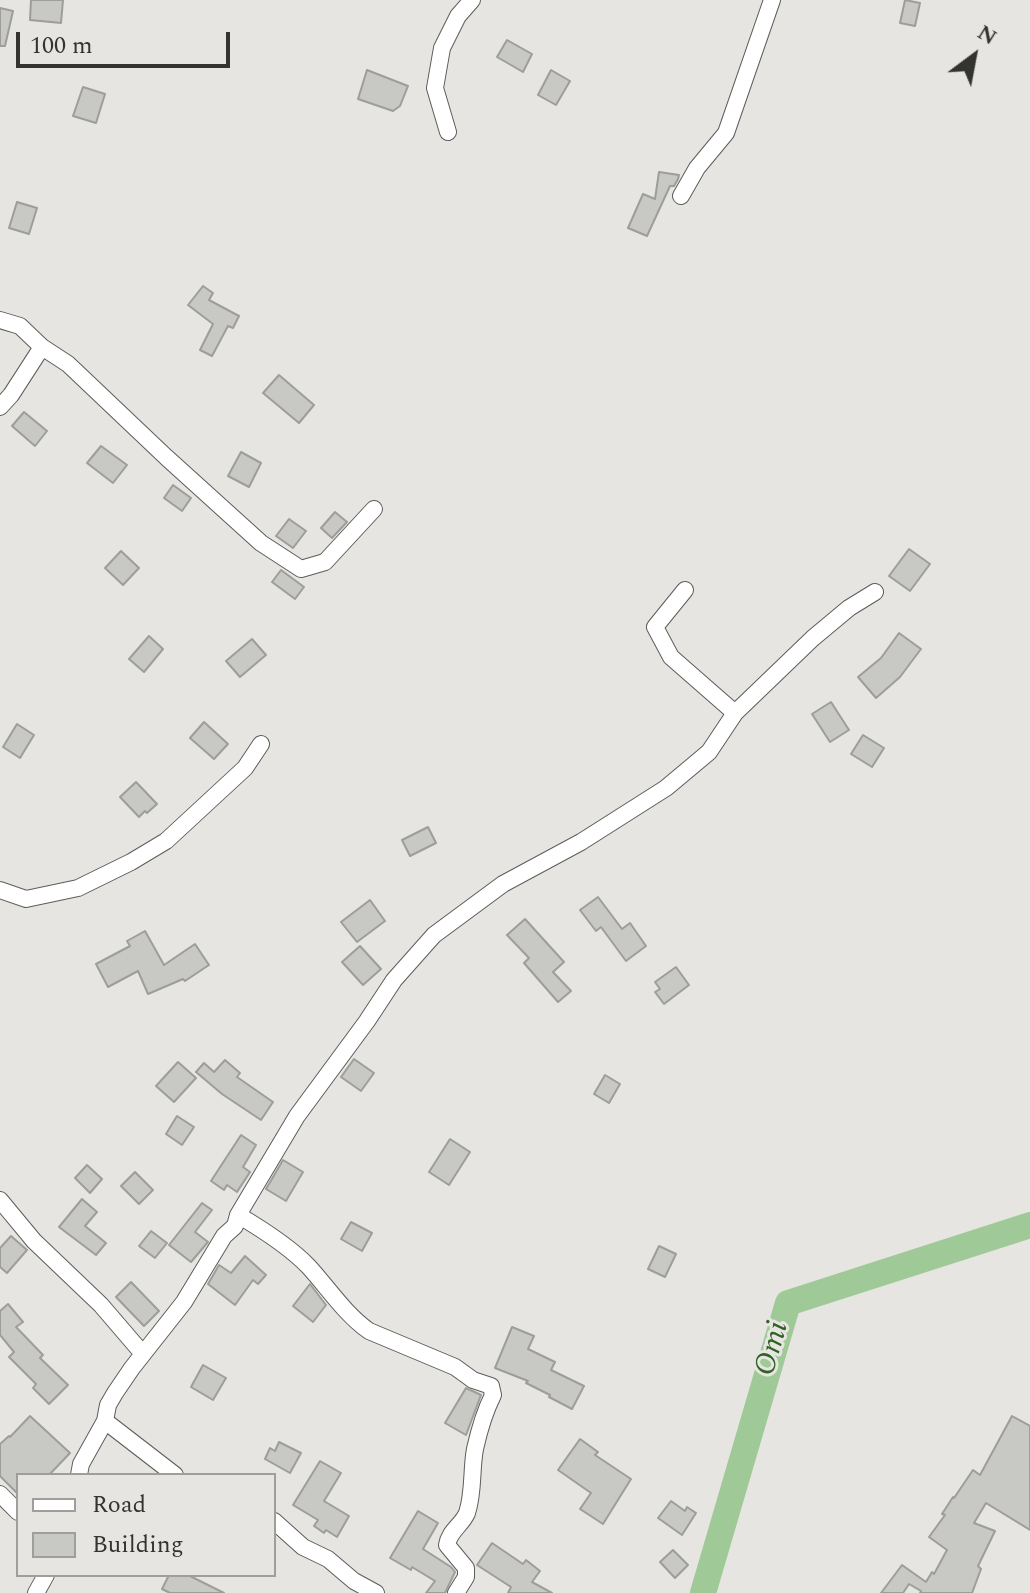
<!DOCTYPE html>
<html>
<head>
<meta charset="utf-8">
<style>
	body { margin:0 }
	#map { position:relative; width:1030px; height:1593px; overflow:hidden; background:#e7e5e2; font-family:Spectral,serif }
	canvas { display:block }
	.legend { position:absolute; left:16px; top:1473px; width:260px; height:104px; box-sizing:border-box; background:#e7e5e2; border:2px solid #9f9e9b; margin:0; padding:10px 14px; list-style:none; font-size:24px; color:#333331 }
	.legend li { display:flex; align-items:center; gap:16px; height:40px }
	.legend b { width:40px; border:2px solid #9f9e9b }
	.north { position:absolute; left:934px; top:16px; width:80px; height:80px; -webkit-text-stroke:6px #e7e5e2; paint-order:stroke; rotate:32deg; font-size:22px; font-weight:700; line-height:32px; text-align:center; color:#333331 }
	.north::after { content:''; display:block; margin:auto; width:28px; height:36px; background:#333331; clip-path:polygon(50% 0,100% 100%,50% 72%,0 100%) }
	.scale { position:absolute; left:16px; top:32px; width:214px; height:36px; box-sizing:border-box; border:4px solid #333331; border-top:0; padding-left:10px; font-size:24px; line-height:28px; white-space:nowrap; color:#333331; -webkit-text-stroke:6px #e7e5e2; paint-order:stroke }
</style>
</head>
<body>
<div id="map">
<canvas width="1030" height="1593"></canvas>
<ul class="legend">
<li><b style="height:10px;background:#fff"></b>Road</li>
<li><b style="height:22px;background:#c8c8c4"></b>Building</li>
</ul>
<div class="north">N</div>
<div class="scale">100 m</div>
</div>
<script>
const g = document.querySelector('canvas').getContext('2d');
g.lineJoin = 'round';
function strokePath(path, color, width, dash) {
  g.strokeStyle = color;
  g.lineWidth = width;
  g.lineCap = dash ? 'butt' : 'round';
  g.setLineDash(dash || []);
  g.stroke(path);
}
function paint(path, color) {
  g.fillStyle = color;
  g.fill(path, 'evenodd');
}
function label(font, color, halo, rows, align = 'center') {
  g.font = font + ' Spectral,serif';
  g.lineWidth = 6;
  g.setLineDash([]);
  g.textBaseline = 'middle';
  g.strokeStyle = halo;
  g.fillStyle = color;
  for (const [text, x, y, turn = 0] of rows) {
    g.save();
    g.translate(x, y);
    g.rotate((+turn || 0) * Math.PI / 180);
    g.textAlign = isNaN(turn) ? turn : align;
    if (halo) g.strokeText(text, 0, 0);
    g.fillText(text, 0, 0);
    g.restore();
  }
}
strokePath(new Path2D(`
	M703,1593L788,1303L1030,1225`), '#9fca97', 26);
const building = new Path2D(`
	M31,0H63L61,23L30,20Z
	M905,0L920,3L915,26L900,23Z
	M0,8L13,11L5,46H0Z
	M507,40L532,54L523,72L497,57Z
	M367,70L408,86L400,106L393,111L358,99Z
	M551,70L570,81L556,105L538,95Z
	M83,87L105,94L96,123L73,116Z
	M659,172L679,175L678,179L674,186H670L647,236L628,228L643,194L655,199Z
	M17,202L37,208L29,234L9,228Z
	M203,286L213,293L209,300L239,316L233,328L228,326L212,356L200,350L213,324L188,305Z
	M279,375L314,405L299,423L263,393Z
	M24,412L47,431L35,446L12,426Z
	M101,446L127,465L113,483L87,463Z
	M241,452L261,463L249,487L228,476Z
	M173,485L191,498L182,511L164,498Z
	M335,512L347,522L332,538L321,528Z
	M289,519L306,531L293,548L276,536Z
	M909,549L930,564L910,591L889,576Z
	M121,551L139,568L123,585L105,568Z
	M281,570L304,587L295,599L272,582Z
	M899,633L921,649L900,677L876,698L858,677L881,658Z
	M149,636L163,649L144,672L129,659Z
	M252,639L266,655L240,677L226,661Z
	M831,702L849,730L830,742L812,714Z
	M204,722L228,744L214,759L190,738Z
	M17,724L34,735L20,758L3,747Z
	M863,735L884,748L872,767L851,754Z
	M136,782L157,804L147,813L145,811L139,817L120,797Z
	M428,827L436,843L410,856L402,840Z
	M598,897L622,929L630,923L646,946L626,961L601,927L596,931L580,910Z
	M370,900L385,921L357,942L341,922Z
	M525,919L564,962L553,972L571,991L558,1002L524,963L529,958L507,935Z
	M145,931L164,965L195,944L209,965L185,981L183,979L148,994L138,971L108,987L96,964L130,946L127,941Z
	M360,946L381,969L363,985L342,962Z
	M676,967L689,985L664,1004L655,992L660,989L655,982Z
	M354,1059L374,1073L361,1091L341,1077Z
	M225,1060L240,1073L237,1077L273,1102L261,1120L222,1094L196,1072L204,1063L214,1072Z
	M178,1062L196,1078L174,1102L156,1086Z
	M605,1075L620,1084L609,1103L594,1094Z
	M177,1116L194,1127L182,1145L166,1134Z
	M241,1135L256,1145L243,1167L250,1172L237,1192L227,1185L224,1190L211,1181Z
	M450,1139L470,1152L449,1185L429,1172Z
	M283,1160L303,1172L286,1201L266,1189Z
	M87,1165L102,1179L90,1193L75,1178Z
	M135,1172L153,1190L139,1204L121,1186Z
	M82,1199L97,1212L85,1226L106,1243L96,1255L59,1227Z
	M202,1203L212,1210L195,1232L208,1242L191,1262L169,1245Z
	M351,1222L372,1233L362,1251L341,1239Z
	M151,1231L167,1243L155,1258L139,1246Z
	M11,1236L27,1250L7,1273L0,1267V1248Z
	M659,1246L676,1254L665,1277L648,1269Z
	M245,1256L266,1275L258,1284L253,1280L235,1305L208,1284L219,1265L231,1273Z
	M131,1282L159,1311L144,1326L116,1297Z
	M310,1284L326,1305L313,1322L293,1306Z
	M8,1304L23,1322L16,1327L43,1355L40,1358L68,1385L49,1404L33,1388L36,1384L9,1357L14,1352L0,1335V1311Z
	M512,1327L534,1336L528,1349L555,1362L551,1370L584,1386L572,1409L549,1397L550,1395L526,1383L528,1381L495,1368Z
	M203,1365L226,1378L213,1400L191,1387Z
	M466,1388L481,1395L466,1435L445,1423Z
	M30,1416L70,1453L49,1475H18V1494L0,1476V1444L9,1436L10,1437Z
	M1012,1416L1030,1426V1530L986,1503L974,1523L995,1531L978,1566L981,1569L972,1593H920L921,1591L909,1584L903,1593H881L902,1565L926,1582L932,1572L934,1574L947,1550L929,1537L945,1515L942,1514L953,1497L954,1498L973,1470L980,1475Z
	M580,1439L598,1452L595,1455L631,1479L603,1524L580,1509L591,1493L558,1470Z
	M279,1442L301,1453L290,1473L265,1459L270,1448L275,1451Z
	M320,1461L341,1473L324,1501L349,1516L337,1537L326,1530L324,1533L314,1526L318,1520L293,1505Z
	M671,1501L685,1511L687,1507L696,1513L682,1535L658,1518Z
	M418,1511L438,1523L423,1549L451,1567L455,1572L445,1593H426L435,1581L412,1567L411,1570L390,1558Z
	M492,1543L523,1564L526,1560L540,1571L532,1582L552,1593H508L511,1587L477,1565Z
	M673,1550L688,1565L675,1578L660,1562Z
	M169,1575H188L224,1593H170L162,1589Z`);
paint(building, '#c8c8c4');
strokePath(building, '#9d9e9a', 2);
const minor = new Path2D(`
	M448,132L435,88L442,48L458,16L472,0
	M681,196L697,168L726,133L772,0
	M0,320L20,326L42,347L68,364L166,457L261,543L301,569L325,562L374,509
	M0,407L11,395L42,347
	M685,590L655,627L671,657L735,713
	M0,890L26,899L78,888L131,862L166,841L245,768L261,744
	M0,1200L34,1241L101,1305L143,1354
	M238,1215C260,1228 292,1249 309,1267C329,1289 345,1314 369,1331L455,1367L473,1380L491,1386L493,1395C485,1411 479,1431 475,1449C471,1470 474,1492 467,1513C462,1525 449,1531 447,1545L466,1568V1577L456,1593
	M105,1421L175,1475
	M79,1475L81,1464L105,1421L108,1405L115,1393L132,1368L184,1302L224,1236L235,1226L238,1215L297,1116L367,1021L394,980L434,935L503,884L581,842L666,788L709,752L735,713L813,638L849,608L875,592
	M0,1494L18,1512
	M274,1521L303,1547L328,1559L354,1581L376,1593
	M36,1593L46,1575`);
strokePath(minor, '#5d5c59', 18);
strokePath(minor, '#fff', 16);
label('italic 30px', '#2e6422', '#e7e5e2', [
	["Omi",774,1349,-74]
]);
</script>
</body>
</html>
